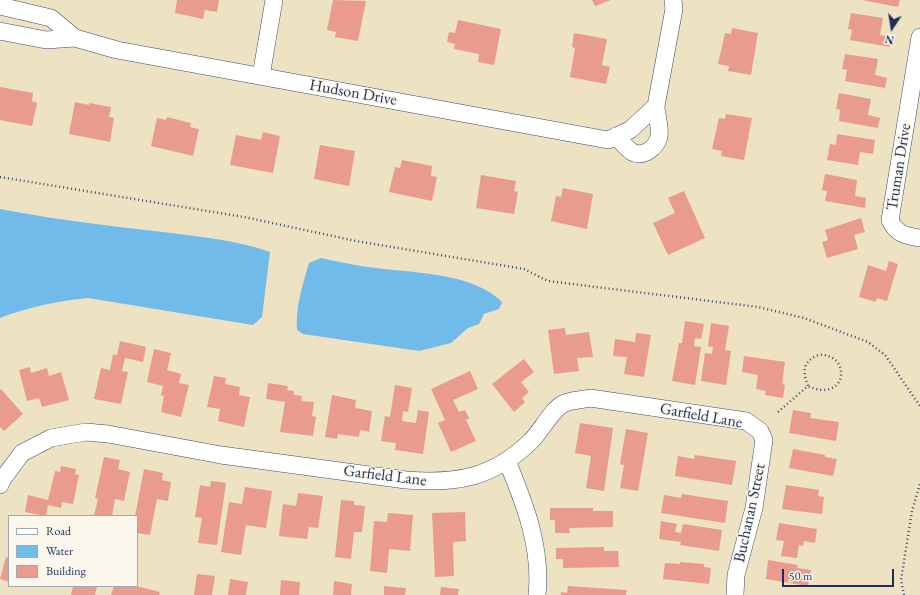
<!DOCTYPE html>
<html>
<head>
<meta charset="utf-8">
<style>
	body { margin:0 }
	#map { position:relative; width:920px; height:595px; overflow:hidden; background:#ede2c2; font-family:"EB Garamond",serif }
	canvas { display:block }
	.legend { position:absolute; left:8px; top:515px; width:130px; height:72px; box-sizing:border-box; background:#fbf7ec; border:1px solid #a1a7b3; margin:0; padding:5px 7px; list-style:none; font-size:12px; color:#1b2f5e }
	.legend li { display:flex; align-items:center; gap:8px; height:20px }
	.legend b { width:20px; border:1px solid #a1a7b3 }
	.north { position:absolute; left:872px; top:8px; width:40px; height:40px; -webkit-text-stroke:3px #fbf7ec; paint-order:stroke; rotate:192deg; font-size:11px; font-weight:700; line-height:16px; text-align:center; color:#1b2f5e }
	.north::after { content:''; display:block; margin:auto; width:14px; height:18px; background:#1b2f5e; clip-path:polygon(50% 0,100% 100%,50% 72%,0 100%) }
	.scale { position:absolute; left:782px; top:569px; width:112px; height:18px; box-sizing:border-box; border:2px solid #1b2f5e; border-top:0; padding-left:5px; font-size:12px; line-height:14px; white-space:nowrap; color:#1b2f5e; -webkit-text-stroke:3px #fbf7ec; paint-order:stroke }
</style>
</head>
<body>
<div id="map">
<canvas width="920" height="595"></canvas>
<ul class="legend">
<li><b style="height:5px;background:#fff"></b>Road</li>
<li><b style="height:11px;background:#70bbe9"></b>Water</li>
<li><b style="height:11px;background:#e99b8e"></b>Building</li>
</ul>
<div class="north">N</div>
<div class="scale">50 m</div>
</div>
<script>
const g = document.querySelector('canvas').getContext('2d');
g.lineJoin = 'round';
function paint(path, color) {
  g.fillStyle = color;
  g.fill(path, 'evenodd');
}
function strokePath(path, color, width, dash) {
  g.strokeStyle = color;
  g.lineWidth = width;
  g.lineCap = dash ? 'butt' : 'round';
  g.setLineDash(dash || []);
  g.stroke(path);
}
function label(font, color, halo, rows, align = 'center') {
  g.font = font + ' "EB Garamond",serif';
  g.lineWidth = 3;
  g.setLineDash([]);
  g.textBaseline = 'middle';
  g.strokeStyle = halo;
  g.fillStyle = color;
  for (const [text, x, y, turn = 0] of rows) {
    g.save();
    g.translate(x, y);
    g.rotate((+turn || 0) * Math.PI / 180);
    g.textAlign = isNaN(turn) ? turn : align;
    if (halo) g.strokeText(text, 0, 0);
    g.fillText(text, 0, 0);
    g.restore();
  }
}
paint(new Path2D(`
	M0,209C51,219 102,225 154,231C192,236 234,239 270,252L262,317L253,325L88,298C58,301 28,307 0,318Z
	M321,258C339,262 358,266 376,268C414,273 474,273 502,302L499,309L484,314L479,324L468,328L451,343L419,351L303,334L297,330C295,308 303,284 309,263Z`), '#70bbe9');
paint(new Path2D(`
	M177,0H219L217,12L205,10L203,19L175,13Z
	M333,0L366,1L358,41L335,37L336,32L327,30Z
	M592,0H611L595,6Z
	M862,0H900L898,7Z
	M851,13L883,18L880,35L892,37L890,47L850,40L852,30L848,29Z
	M458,20L501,29L494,65L478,62L479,54L454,49L455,44L447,42L449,32L455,33Z
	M732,28L758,33L751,75L728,71L729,66L718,64L725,33L731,34Z
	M574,33L607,39L602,65L610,67L606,84L570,77L575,48L572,47Z
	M845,54L878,59L875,75L887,78L885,88L845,81L847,70L842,69Z
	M0,87L33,93L32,101L37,103L32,126L0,120Z
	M839,93L871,99L868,115L880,118L878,128L839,121L840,110L836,109Z
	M75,102L89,105V103L111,107L109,117L114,118L110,142L69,134Z
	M726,114L752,118L744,160L721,156L722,151L712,149L719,118L725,119Z
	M167,117L191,123L190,127L199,129L193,156L151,146L157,118L166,120Z
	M263,132L280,136L273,173L230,165L236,135L261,140Z
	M837,134L875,140L873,154L860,152L858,165L827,160L830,144L836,145Z
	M320,145L355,151L349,186L314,179Z
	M402,160L432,166L431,176L437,177L432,201L389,192L395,167L400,168Z
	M825,174L857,180L855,196L866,198L865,208L825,201L827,191L822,190Z
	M481,175L516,181L514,191L518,192L514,214L476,208Z
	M563,188L593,194L587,229L551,221L556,196L561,197Z
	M684,191L705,238L668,255L653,223L675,213L668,198Z
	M861,218L865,232L854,235L858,249L827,258L822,242L828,240L825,230Z
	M889,261L898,264L887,301L877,298L876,302L859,297L868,265L886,271Z
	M685,321L704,324L701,339L695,338L694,346L701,347L695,385L672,381L679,343H682Z
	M711,323L729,326L725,350L731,351L726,385L701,381L705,353L712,354L713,347L708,346Z
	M565,328L566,335L589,332L593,357L577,358L579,371L554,374L548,330Z
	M636,333L651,335L644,377L624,374L627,357L613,356L615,339L635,342Z
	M120,341L146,347L143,362L125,358L122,371L128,372L121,404L94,399L101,368L110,370L113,354L117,355Z
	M154,349L171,353L167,370L181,374L179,383L189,385L181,417L161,412L164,396L161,395L163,386L147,382Z
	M744,356L785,362L782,384L785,385L783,398L765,395L766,391L756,389L758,375L742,372Z
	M524,359L534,372L521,382L529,392L522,398L525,402L514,412L492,384Z
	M30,367L31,373L47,368L49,376L61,372L69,400L42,407L39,398L27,401L19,370Z
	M470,371L478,389L453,400L459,412L465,410L469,418L466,420L476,441L451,452L438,423L445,420L431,389Z
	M214,376L226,378L225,384L240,387L239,395L250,397L244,427L218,421L220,409L207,407Z
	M268,383L288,386L287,390L294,391V395L302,396L301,401L314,402L312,416L316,417L313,436L280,432L285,402L266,399Z
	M395,385L412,388L408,412L403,411L402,421L416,423L418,410L429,412L423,454L395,450L396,443L381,441L385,416L390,417Z
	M1,389L23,414L4,431L0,427V390Z
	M332,395L356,400L355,408L372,411L369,432L360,430L359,437L338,434L337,439L325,437Z
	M793,410L811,413L810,418L839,422L836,441L789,433Z
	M580,423L613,428L604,491L586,488L591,456L575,453Z
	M626,429L648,433L638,491L620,488L624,465L620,464Z
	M793,449L825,455V457L837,459L833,476L789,468Z
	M695,455L736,461L732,485L675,476L678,456L694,459Z
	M104,457L120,460L118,469L130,472L124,501L115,499L112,516H94L98,499L95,498Z
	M61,466L76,469L75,474L79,475L73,504L62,502L61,508L48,505L46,516L25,512L28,495L48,500L55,471L60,472Z
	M144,469L163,473L162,480L171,482L168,501L157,499L150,535L137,533V516H135Z
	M211,481L226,483L217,545L198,543L202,518L195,517L200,485L210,487Z
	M786,485L819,490L818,496L824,497L822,514L782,509Z
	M245,487L272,491L266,528L246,525L241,555L221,552L229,502L242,504Z
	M298,493L323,496L318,528L309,527L307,539L279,536L283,504L296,506Z
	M682,494L728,501L725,523L661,513L664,495L681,498Z
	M341,500L354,501V505L365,506L362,532H354L351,559L335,557Z
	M550,508H593V511H613V527L569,528L570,533H555V520H550Z
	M465,512L466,541L453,542L454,576L435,577L432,513Z
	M388,513L413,515L410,551L389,549L387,573L370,571L374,521L387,522Z
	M661,521L677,524L675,532L681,533L683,524L722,530L719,551L680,545L681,542L659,539Z
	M779,523L817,529L815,543L804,541L803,546L799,545L797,558L781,556L784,541L776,540Z
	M604,547V551H618L619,567L563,568V559H556V548Z
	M6,557L9,558V582L0,579Z
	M768,560L798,565L797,568L811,570L808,586L766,579Z
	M680,562L704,564V567L711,568L709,584L663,579L665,563L680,564Z
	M197,574L215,576L212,595H194Z
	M230,579L248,582L246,595H228Z
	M281,580L300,582L299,595H280Z
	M334,581L352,584L351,595H333Z
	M73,586H97L95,595H71Z
	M114,586H136L160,592L159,595H111Z
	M384,586L406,588L405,595H384Z
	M568,586L627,590L626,595H561V592L567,593Z
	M441,587L459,589L458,595H440Z`), '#e99b8e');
const street = new Path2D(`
	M0,6L51,18L75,38
	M0,31L46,40L75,38L117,50L608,140L630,130L656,106L674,9L673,0
	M920,37L890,220C896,234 906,236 920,238
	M261,76L274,0
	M616,136C621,141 626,148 632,152C643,158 656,148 659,137C661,129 656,114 656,106
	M507,461C525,504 542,548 537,595
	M0,485L2,480L22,453L51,438L86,432L108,434L221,455L406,480C457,484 492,478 530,442C541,432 552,408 565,403C573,400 582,400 590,398L746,421L760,431L764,440L754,508L736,575L735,595`);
strokePath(street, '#3a4a6d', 18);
strokePath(new Path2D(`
	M0,177L244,217L356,241L524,269L548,281L758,307L804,318L868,342L885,355L920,406
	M778,412L808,386C805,378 802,369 808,362C812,357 818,354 824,355C852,359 845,403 808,386
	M904,595L901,580L912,511L920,484`), '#3a4a6d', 2.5, [1, 3]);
strokePath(street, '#fff', 17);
label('16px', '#1b2f5e', '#fbf7ec', [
	["Hudson Drive",353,93,10],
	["Truman Drive",899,167,-81],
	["Garfield Lane",701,416,10],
	["Garfield Lane",385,476,7],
	["Buchanan Street",750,513,-78]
]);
</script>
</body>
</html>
